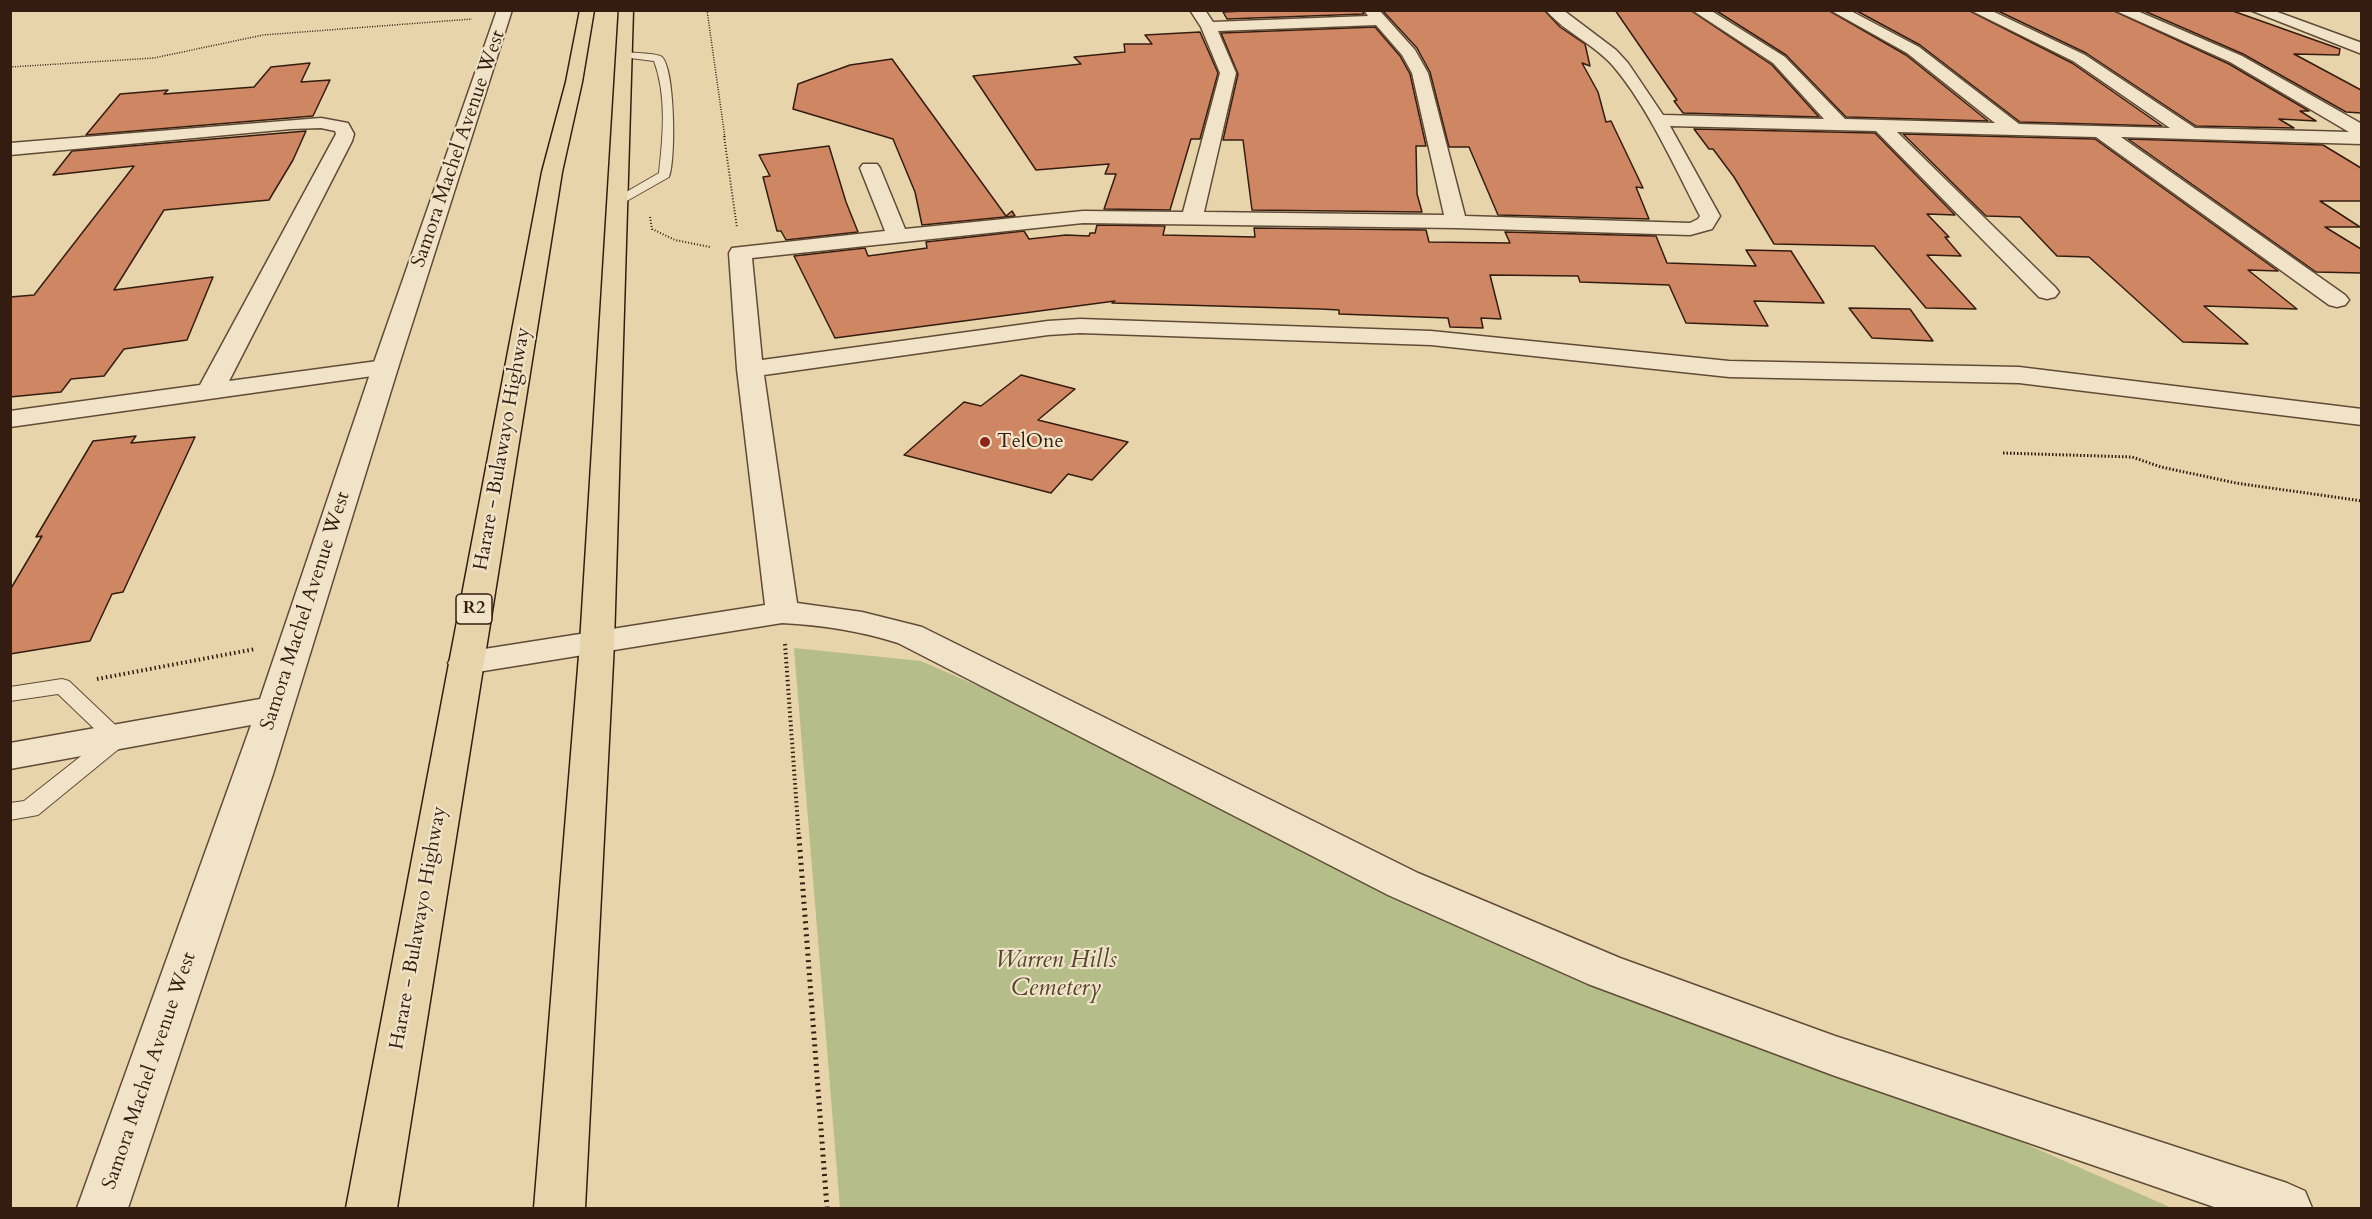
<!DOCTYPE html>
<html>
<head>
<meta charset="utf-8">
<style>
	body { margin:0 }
	#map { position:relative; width:2372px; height:1219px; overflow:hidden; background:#e8d4ab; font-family:Cardo,serif }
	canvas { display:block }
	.frame { position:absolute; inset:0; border:12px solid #341d10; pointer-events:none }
</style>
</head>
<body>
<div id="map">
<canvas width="2372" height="1219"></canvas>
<div class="frame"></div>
</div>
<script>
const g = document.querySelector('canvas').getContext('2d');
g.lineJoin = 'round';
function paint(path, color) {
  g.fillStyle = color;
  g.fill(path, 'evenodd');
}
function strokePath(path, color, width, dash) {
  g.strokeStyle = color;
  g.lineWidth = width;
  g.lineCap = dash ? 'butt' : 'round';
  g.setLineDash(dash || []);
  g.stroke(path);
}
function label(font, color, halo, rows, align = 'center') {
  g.font = font + ' Cardo,serif';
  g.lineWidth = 4.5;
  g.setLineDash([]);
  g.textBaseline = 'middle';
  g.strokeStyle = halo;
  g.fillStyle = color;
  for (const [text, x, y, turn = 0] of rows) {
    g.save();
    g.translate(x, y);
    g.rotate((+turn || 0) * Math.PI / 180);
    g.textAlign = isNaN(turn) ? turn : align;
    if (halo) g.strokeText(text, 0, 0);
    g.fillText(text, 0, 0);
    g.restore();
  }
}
paint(new Path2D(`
	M794,648L921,661L2172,1208H840Z`), '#b5bd89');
const building = new Path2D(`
	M1266,10H1362L1364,14L1227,19L1223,12Z
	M1382,10H1544L1560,27L1585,44L1590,66L1582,63L1598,92L1606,122L1611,121L1643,188L1636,187L1649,219L1498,215L1469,147H1449L1430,72L1417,48Z
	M1615,10H1690L1772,65L1819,117L1683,113L1674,101L1677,100Z
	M1715,10H1828L1906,55L1988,121L1846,117L1786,55Z
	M1855,10H1968L2072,63L2162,126L2020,122L1920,45Z
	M1996,10H2112L2229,64L2309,111H2300L2316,121L2279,119L2294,128L2196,126L2086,53Z
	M2142,10H2230L2340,49L2339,55L2294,54L2361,90V113L2346,112L2243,54Z
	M1375,27L1400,56L1410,74L1426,146H1416L1417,194L1422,212L1252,210L1243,140H1223L1238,74L1221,33Z
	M1200,32L1218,73L1200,139H1191L1170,210L1104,209L1116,174H1105L1109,164L1036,170L973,76L1081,64L1074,57L1125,52L1124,44H1152L1145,35Z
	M892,59L1006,216L1012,211L1015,216L922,225L915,192L893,139L793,109L798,84L850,65Z
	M310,63L301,82L330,80L313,116L86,135L120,94L168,90L164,94L254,87L271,67Z
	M1694,129L1875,133L1955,215L1927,214L1949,237H1945L1961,256L1927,255L1976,309L1926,308L1874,246L1774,244L1734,177L1713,149H1709Z
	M306,131L293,160L269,200L164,210L114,290L213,277L187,340L124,349L104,376L71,379L61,392L10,397V297L34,295L134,166L53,175L72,151Z
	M1903,134L2095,139L2278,271L2248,270L2297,309L2204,306L2248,344L2183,342L2089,257L2057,256L2020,217L1986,216Z
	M2128,139L2323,145L2361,168V201H2320L2360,227H2325L2361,249V273L2316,272Z
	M829,146L846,202L858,232L786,240L781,231H777L763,177L770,176L759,155Z
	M1097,225L1165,226L1163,235L1255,237L1254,228L1426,230L1429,242L1510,243L1505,232L1656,236L1667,263L1756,266L1746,250L1791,251L1824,303L1754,301L1768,326L1686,323L1669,285L1580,282L1578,276L1490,275L1501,319L1481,318L1483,328L1450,327L1448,318L1339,314V310L1321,309L1112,303L1115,301L835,338L794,256L865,248L868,256L927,248L926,242L1024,231L1029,239L1066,235L1089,236L1090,233H1095Z
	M1849,308L1910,309L1933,341L1872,338Z
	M1021,375L1075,389L1038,420L1128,442L1092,480L1068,474L1051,493L904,455L964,402L981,406Z
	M136,436L131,443L195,437L123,592L112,594L90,641L10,654V590L42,536L36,537L93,441Z`);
paint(building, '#ce8663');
strokePath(building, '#341d10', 1.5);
const service = new Path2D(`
	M625,52C632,53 658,53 662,57C675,70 676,161 669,177L618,206L612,202L614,199L659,173C663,137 667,96 654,61L622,57V53Z
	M62,679L69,681L129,738L126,743L38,815L10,820V803L24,801L104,738L58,694L10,701V687Z`);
const minor = new Path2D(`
	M1190,10H1205L1213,22L1368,16L1364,10H1379L1415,50L1428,73L1465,216L1690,223L1698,219L1700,216C1675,168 1648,107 1614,67C1595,44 1565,33 1546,10H1563L1616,50L1628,63L1663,115L1824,119L1773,63L1692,10H1710L1785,57L1845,119L1995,123L1907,53L1830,10H1849L1919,47L2019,124L2170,128L2073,61L1970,10H1990L2085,55L2195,128L2349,132L2230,62L2114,10H2135L2242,56L2362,124V144L2121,137L2345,295L2349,300L2345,305L2337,307L2329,305L2096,137L1897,132L2055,287L2059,292L2055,297L2047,299L2039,297L1876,131L1670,126L1720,216L1712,229L1690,235L1456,228L1083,223L752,258L762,360L1048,321L1080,319L1431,331L1729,361L2019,367L2362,409V425L2019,383L1729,377L1431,345L1080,333L1048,335L764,375L797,603L862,612L922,627L1418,873L1620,958L1835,1036L2287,1183L2305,1191L2312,1208H2217L1835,1076L1588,984L1388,895L898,643C860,631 822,625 782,623L465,674L453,671L448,663L453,655L465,652L765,605L737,369L729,253L732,248L885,231L860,168L863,164H877L880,168L905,229L1083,211L1183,212L1220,73L1201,27ZM1376,25L1402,55L1412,73L1444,215L1204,212L1236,73L1218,31Z
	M2250,10H2272L2362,43V54Z
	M321,118L348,123L354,134L352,141L229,381L385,360L394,363L398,368L394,373L10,427V411L200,385L336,134L335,131L321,128L291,129L10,155V143Z`);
const tertiary = new Path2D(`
	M497,10H512L398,368L273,774L128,1208H77L251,725L10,769V743L260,699L372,368Z`);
const trunk = new Path2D(`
	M580,10H594L582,82L562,172L397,1208H346L542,172L566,82Z
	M619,10H633L614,643L585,1208H534L580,643Z`);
strokePath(service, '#614b37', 2);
strokePath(minor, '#614b37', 3);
strokePath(tertiary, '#614b37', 3);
strokePath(trunk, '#341d10', 3);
strokePath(new Path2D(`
	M707,10L725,138
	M10,67L154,58L263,35L472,19`), '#341d10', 1.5, [1, 1.5]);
strokePath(new Path2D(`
	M724,136L737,228
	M650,217L652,229L675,240L710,247`), '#341d10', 2, [1, 2]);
strokePath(new Path2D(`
	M2003,453L2132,457L2161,467L2236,483L2362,501`), '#341d10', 3, [1.5, 2]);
strokePath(new Path2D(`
	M785,644L799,839
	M97,679L255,649`), '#341d10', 4, [1.5, 3]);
strokePath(new Path2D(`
	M799,837L827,1208`), '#341d10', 5, [2, 4.5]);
paint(service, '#f0e3c8');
paint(minor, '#f0e3c8');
paint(tertiary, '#f0e3c8');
paint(trunk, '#e8d4ab');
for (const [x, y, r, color] of [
	[985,442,6,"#8f2418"]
]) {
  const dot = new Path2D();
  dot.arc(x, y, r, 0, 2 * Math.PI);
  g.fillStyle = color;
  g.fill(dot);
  strokePath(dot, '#f0e3c8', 2);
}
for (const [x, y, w] of [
	[474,609,36]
]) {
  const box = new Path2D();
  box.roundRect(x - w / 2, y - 15, w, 30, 4.5);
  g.fillStyle = '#f0e3c8';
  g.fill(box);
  strokePath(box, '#341d10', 1.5);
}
label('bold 18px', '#341d10', null, [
	["R2",474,609]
]);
label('20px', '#341d10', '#f0e3c8', [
	["Samora Machel Avenue West",459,149,-71],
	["Harare - Bulawayo Highway",503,449,-80],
	["Samora Machel Avenue West",306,611,-72],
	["Harare - Bulawayo Highway",419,928,-80],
	["Samora Machel Avenue West",150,1071,-71]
]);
label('20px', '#341d10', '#f0e3c8', [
	["TelOne",997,442]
], 'left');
label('italic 24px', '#54452e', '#f0e3c8', [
	["Warren Hills",1056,961],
	["Cemetery",1056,989]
]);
</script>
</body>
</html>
